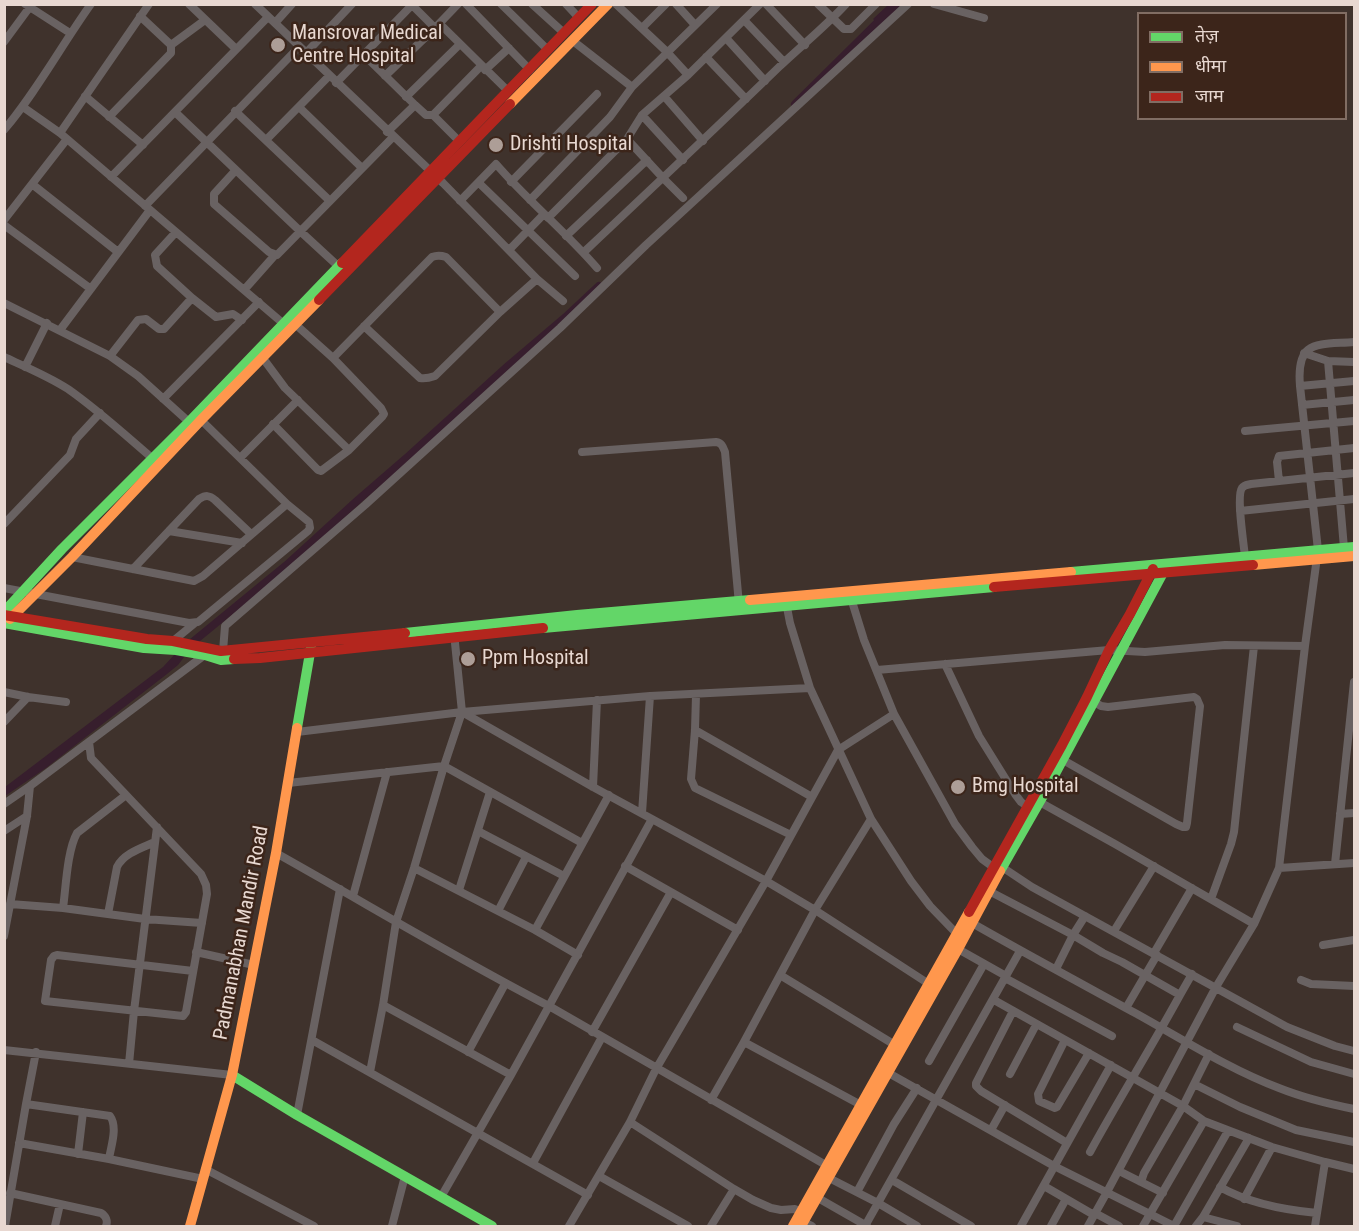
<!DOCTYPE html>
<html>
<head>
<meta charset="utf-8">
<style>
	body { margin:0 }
	#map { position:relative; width:1359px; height:1231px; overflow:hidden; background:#3f322c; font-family:"Roboto Condensed","Noto Sans Devanagari",sans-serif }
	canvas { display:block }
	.frame { position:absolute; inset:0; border:6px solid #e8d8d1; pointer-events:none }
	.legend { position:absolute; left:1137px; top:12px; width:210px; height:108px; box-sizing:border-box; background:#3c251a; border:2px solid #816d63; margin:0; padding:8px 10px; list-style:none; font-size:18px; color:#e8d8d1 }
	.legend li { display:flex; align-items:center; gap:12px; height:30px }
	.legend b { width:30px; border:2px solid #816d63 }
</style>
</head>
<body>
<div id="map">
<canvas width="1359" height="1231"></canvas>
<div class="frame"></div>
<ul class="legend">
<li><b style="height:8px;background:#63d668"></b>तेज़</li>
<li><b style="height:8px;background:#ff974d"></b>धीमा</li>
<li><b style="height:8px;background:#b3261e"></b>जाम</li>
</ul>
</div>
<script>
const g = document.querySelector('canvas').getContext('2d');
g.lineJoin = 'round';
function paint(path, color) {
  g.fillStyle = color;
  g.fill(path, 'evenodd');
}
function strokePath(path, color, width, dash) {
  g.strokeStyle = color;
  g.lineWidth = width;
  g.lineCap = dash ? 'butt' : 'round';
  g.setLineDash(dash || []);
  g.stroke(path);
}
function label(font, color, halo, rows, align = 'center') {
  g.font = font + ' "Roboto Condensed",sans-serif';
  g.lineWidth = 5;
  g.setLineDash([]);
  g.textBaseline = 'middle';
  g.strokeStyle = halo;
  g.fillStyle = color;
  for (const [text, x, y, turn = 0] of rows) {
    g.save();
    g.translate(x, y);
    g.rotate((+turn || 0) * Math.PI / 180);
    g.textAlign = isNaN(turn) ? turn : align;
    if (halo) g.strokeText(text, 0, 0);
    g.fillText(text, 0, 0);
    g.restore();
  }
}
paint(new Path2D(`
	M888,5H906L880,26L873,19Z
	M175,654L185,656L178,665L167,674L46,768L5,796V787L163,667Z`), '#371e2d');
strokePath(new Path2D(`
	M795,104L896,4
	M189,645L289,563L358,500L410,455L508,366L568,315L599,286`), '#371e2d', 8);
strokePath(new Path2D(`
	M25,4L70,33
	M189,4L236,49
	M255,4L443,183L537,279L563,301
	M411,4L435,28
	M466,4L530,70
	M501,4L548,50
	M532,4L564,33
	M566,4L579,18
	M616,4L667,52L688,75
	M676,4L695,25
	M766,4L805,45
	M818,4L844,29H851L876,4
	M934,4L984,18
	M744,20L784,62
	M275,23L292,4
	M440,24L508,91
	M642,28L666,4
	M726,38L765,81
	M573,41L632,87
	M4,42L32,4
	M171,45L205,20
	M306,53L352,4
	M364,55L415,105L426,115H433L481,66
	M706,57L746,99
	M485,70L509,48
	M385,76L435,28L458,4
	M336,83L412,5
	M85,96L143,145
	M664,96L703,141
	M406,97L460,44
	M23,107L60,133L285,325
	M299,107L362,168
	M235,111L330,201
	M175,112L300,231L338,266
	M433,115L459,141
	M642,115L683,160
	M109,117L171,53V45L140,16
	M4,130C37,91 61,46 91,4
	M387,132L415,105
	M60,133L149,4
	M627,139L663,178L683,198
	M266,140L329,76
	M235,171L214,194V204L269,252L277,255L393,137
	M111,177L268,17
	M511,182L597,94
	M479,183L575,276
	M32,184L118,252
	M530,200L610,117L632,87L717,4
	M460,201L496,164C528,201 565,231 597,268
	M145,206L299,47
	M548,218L627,139L642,115L688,75L760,4
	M4,220L67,139
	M4,225L91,289
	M176,232L155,255L157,266L192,298
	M566,236L647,160
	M509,250L544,214
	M584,252C649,191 715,129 779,67C801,46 825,27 846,4
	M244,290L275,255
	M4,303L110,356L138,376L189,422
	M364,326L420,378C425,379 429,378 435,376L500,312L537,279
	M60,330L150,210
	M1304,353L1328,361L1354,362
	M110,356L138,320L146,319L159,329H164L192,298L216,317L233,314L242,320
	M4,357C26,367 48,376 68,389C98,410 124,434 152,458
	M262,357L285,388L349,450
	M333,358L432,257C437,255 440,255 446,257L500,312
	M1328,361L1344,548
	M25,367L47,323
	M1300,386L1354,381
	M163,399L259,302
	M1302,405L1354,400
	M273,424L318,470L321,471L349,450L382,417L384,414L381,408L333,358L295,324
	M1245,431L1354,421
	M582,452L716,442C722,443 723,447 725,452L739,604
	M240,458L298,400
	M1279,481L1277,462L1279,456L1354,448
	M1240,511L1354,499
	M4,524L70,455L76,439L100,413
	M169,531L242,543
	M72,557L194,581L203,576L287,504
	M1245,557C1244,545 1236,496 1242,488C1244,485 1247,485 1251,484L1354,473
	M133,569L199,499C206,495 209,495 215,500L251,534
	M4,588L189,623L198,622L308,531L310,528L309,522L287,504L198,417
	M850,595L864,640L894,714L955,824L972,847L982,859L993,867
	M786,602L790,623L810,688L871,819L911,881L930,906L957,934
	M171,644L173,641L195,623
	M223,651L225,626L365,505L560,328L646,245L908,4
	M945,664L979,736L1015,794L1021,802L1027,806
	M877,670L1109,650L1145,652L1225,645L1305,646
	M4,692L28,697L66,702
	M696,695L695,730L691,779L695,788L791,835
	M462,712L593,787L766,881L815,910L929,984
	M4,722L28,697
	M695,730L812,797
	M297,732L462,712L650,696L810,688
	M89,742L91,758L201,874L206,885L207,894L186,1012L183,1016L45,1001L51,960L54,956L57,955L193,971
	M1063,760L1176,824L1183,827H1186L1187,823L1200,706L1197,699L1194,697L1108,707L1101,706L1091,700
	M288,783L444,766L582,843
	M30,786L206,654
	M593,787L597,700
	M1036,800L1115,844L1254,924
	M4,804L30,786L27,816L4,936
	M642,813L650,696
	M1340,814L1354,813
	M4,831L27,816
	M478,831L564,876
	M276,853C367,904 456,958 549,1006L831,1168
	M1335,864L1354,682
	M625,866L738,930
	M1002,867L1032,887L1287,1027L1335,1046L1354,1051
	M414,868L535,930L578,955
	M1279,868L1354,863
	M459,890L490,792
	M989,891L1073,935L1103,953L1122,962L1180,995L1192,974
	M353,896L387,772
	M1211,899L1231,844L1234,832L1254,646
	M10,904L63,908L145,919L202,923
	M63,908C66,887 67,851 77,833L126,795
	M498,911L526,857
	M108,914L117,867C124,853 142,848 155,842
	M972,923C1026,954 1082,984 1137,1014C1182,1039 1231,1070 1279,1088C1304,1098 1329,1104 1354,1109
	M535,930L609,795
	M1114,931L1154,866
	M1323,945L1354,940
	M958,949L1006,976
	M196,952L254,965
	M1154,953L1192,888
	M1056,969L1073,935L1085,916
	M780,975L895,1045
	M1005,978L1112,1036
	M1301,980L1311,984L1354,986
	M994,1000L1183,1106L1204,1121L1272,1147L1325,1162L1354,1169
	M383,1005L511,1075
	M1126,1008L1157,955
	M1013,1011L976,1083V1086L981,1091L1067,1143
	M1237,1027L1311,1062L1354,1074
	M592,1032L671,892
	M312,1040L588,1195
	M1065,1040L1038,1094L1039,1101L1055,1108L1057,1107L1089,1053
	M744,1042L861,1105
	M4,1050L232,1075
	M468,1052L505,984
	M929,1061L984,964
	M129,1064L134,1011L157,827
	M885,1071L1054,1166L1174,1226
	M370,1072L383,1005L396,922L414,868L444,766L462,712L454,633
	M1010,1074L1036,1025
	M1194,1084L1240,1107L1296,1130L1354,1142
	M711,1100L744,1042L815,910L871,819
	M26,1104L110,1116C118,1127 111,1146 109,1159
	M297,1115L340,889
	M630,1122L734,1189L753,1200L771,1208L781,1210L795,1209L804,1214
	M991,1130L1005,1105
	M19,1143L109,1159L203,1179
	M1090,1152C1119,1099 1151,1048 1180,995
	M78,1154L83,1112
	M533,1163L602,1037
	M205,1169L314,1226
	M1119,1171L1163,1193
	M599,1176L688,1226
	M829,1178L878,1203L917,1226
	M892,1180L971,1226
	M1141,1182L1144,1173L1183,1106L1209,1054
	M1044,1186L1094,1215
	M1220,1187C1248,1203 1285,1210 1317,1213
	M857,1192L894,1124L917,1088
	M10,1193L101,1213C106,1216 108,1221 106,1226
	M441,1197L511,1075L652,819
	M818,1198L867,1226
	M1244,1199L1272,1147
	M1095,1213L1119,1226
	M1203,1217L1237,1226
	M804,1222L812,1226
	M5,1226L26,1104L36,1052
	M55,1226L60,1204
	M392,1226L405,1176
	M569,1226L630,1122L656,1069L766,881L838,750L894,714
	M711,1226L734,1189
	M865,1226L1020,951
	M1021,1226L1111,1065
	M1051,1226L1066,1199
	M1088,1226L1107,1192L1216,987L1254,924L1279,868L1305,646L1318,550L1300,386C1296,339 1317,345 1354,342
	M1143,1226L1204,1121
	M1174,1226L1228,1131
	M1196,1226L1203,1217L1249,1138
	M1315,1226L1325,1162`), '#696262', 8);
strokePath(new Path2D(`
	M1071,572L1354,547
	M4,612L62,549L189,422L342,263
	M4,623L144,648L176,650L205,655L221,660L234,659
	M543,628L994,587
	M405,633L577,615L750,600
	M297,728L311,647
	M1000,871L1048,787L1164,571
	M232,1075L297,1115L492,1226`), '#63d668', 10);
strokePath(new Path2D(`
	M510,104L608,4
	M1253,565L1354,556
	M750,600L1071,572
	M10,619L72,557L201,420L319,300
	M190,1226L232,1075L276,853L297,728
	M793,1226L969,912
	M801,1226L958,949L1000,871`), '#ff974d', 10);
strokePath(new Path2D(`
	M342,263L592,4
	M319,300L510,104
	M994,587L1253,565
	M4,615L147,639L173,641L221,651L405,633
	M234,659L260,658L543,628
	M969,912L1062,745L1087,697L1109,650L1130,614L1153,569`), '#b3261e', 10);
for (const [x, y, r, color] of [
	[278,45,8,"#ad9e97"],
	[496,145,8,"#ad9e97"],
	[468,659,8,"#ad9e97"],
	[958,787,8,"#ad9e97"]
]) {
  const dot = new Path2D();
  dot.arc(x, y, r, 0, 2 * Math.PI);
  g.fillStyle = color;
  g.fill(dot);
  strokePath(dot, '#3c251a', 2);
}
label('20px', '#e8d8d1', '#3c251a', [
	["Mansrovar Medical",292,34],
	["Centre Hospital",292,57],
	["Drishti Hospital",510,145],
	["Ppm Hospital",482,659],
	["Bmg Hospital",972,787]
], 'left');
label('20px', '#e8d8d1', '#3c251a', [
	["Padmanabhan Mandir Road",242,933,-79]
]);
</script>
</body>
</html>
